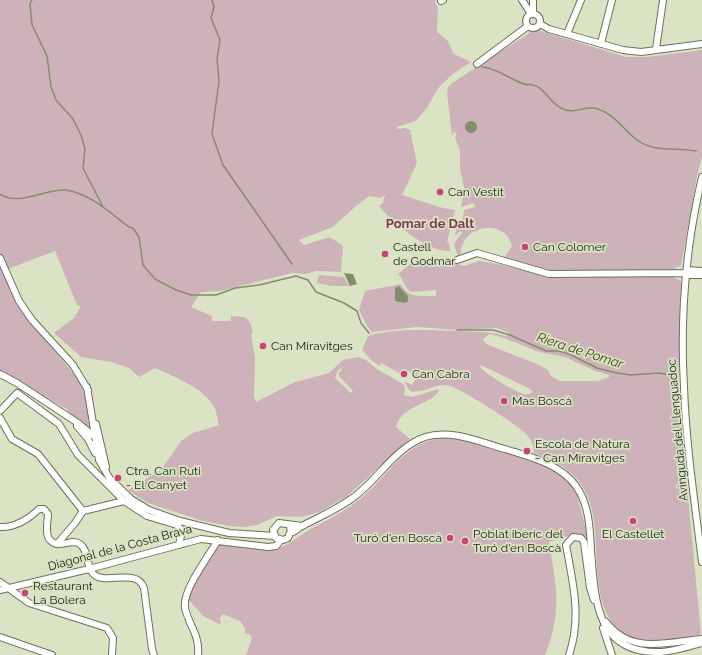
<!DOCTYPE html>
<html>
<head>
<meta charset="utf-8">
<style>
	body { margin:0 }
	canvas { display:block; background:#dae4c5 }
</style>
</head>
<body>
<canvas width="702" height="655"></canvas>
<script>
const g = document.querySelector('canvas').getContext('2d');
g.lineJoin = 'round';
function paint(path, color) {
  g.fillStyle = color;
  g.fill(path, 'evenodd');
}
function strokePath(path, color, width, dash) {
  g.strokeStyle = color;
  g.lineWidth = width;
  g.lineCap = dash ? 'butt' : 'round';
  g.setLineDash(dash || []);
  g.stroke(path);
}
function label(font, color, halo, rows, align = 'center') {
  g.font = font + ' Raleway,sans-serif';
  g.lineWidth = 3.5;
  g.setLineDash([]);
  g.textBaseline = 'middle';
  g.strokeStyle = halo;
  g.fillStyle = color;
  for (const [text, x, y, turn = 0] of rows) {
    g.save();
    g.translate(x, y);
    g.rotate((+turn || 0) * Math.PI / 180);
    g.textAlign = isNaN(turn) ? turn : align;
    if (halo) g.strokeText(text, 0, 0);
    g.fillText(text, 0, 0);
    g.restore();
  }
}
paint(new Path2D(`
	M0,0H436L435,3L438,7L437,32L447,40L454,54L471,62L453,74L439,87L427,108L416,121L397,127V129L405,128L410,130L417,163L402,195L443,208L455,210L447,242L449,243L450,251C427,252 393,223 379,206L383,203L385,195L380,198L369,196L356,206L333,227L299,240L304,245L330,237L343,246L341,272L316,271L306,274L292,273L220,291L201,292L191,307L212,316V321H231V316C247,317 249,316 253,332L251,335L255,358L254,397L256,402L295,382L329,373L343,360L358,357L366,360L377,369L403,384L405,387L404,395L412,397L439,389C437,404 401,404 396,427L410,439L346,497L319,512L302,517L277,516L257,525L244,527L230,526L203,521L148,503L128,490L161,470L181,441L193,433L219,425C217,419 217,412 214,407C203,387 174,377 155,368L139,377L129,368L111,362L81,357L54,333L74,318L81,306L77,305L55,251L8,269L0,253ZM343,367L339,373V376L353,391L351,393L335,378L338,370Z
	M534,30H538L626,57H647L702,50V157L697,176L681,266L676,267L673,271L553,272L504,258L512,246C505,216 458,226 461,256L458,258L454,243L462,233L460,231L455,236L457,227L461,228L464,210L475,207L474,203L461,207L464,187L460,169V150L455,138L457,132L453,133L452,137L447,93L448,87L452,83Z
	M416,259L444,264L455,263L464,266L479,261L493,263L544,275L671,276L681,281L678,391L701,634C677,640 654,647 630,636C582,616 606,535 587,495C577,472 556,461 534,453C534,447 532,441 528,436C520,426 459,387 447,385C434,384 422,394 410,391L404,381L412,385L417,377L414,374V372H410L404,369L401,374L381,363L380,366L372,361L362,350L368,336C396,328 426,330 454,331C472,332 489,331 506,336L509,333L497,328L459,330L417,327L372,332L367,326L359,310L365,291L401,284C408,299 422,296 436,296V290L411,292C404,288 404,279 398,274ZM490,334L504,338L539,352L565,357L595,371L609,375V377L598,381H560L551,376L548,370L537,364L486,344L483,339ZM481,365L530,389L533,392C530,394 528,394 524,394C515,392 486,374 480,367Z
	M0,265L22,312L79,380L88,404L89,428L70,415L67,409L0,373Z
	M319,275L344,277L349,286H331L317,283Z
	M448,437L463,439L520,457L548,467L564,477L576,491L588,537L574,534L549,542C556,586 563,611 545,655H246L252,638L249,634L245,633V628L240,621L223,614L220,618L221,625L203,616L188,599L193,586L219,543C238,546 258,551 277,548C289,546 298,536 309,530C325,521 344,512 359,500C390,475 404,440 448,437Z`), '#ceb2b9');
paint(new Path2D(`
	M465 127a6 6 0 1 1 12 0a6 6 0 1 1-12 0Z
	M344,273L353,274L357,284L350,286Z
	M399,286L408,296V301L405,303L395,301V288Z`), '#838d6b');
strokePath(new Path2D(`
	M32,0L30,4L32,25L47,56L51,87L56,100L73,119L81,135L85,149L83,168L103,207
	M212,0L214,7L211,18L220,40L217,59L219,81L212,134L223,165L292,264
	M482,67C497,68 509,79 524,84C529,85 534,84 538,87C548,93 551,104 563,109C573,114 583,107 593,108C611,110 624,130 637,140C654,153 677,147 696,151
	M0,194C19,207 47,188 66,190C91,194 110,213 129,227L133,228L139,237L143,265L155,279L176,290L191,295H216L235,288L259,285L296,276L308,280L316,292L344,303L357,311L361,323L369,333
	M457,330H493L510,335L546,351H559L569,354L597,368L617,373L630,375L659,373L676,376`), '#838d6b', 1.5);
const minor = new Path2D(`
	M522,0L531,14
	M533,0V13
	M441,1L443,0
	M526 21a7 7 0 1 1 14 0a7 7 0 1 1-14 0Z
	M540,24L549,29L623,50L641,52L702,44
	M567,34L581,0
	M601,43L612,0
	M656,49L663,0
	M477,64L528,26
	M702,177C686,245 680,317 684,387C686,445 695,504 702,562
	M0,258L19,301L32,320L73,365L88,390
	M457,260L477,253L549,274L686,273
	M687,270L702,271
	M686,275H702
	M0,374L17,383L78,423L95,437
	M87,387L99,460L110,479L131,499L149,510L180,521L229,533L275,536
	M0,411L17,393L59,424L78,455L124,501L147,516L177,525L182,531L179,545
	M0,418L12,439L38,454L83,511
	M96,424L106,467
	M77,426L88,439L95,453
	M83,511L124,501
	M289,525L291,530L288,538L283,540L276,538L273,530L279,523L302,526
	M0,527C14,528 29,519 39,509H44L48,514C48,521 44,536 51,541C60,549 71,538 80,544C92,553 83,576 103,578C116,580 138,571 144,588L152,649L154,655
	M291,533C296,531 299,527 304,525C321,516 338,509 354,497C378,479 396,447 425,437C451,429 480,442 505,449C530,457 559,463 576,486C589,504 590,528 591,550C595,599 595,654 661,652C675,651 689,646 702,643
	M57,544L75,523L83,511
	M0,582L29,603L107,628L113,638L112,655
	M0,590L89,569L201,539L268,547L276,546L281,540
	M606,622C631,655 667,642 702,639
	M603,628L612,655
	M0,637L52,655
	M198,655C200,635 189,626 185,608C182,590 209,556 218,540
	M569,655C582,617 573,584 566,545L573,537L581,538L584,542L590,588L594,600`);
strokePath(minor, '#6a7257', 8);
strokePath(minor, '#fff', 6);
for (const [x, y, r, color] of [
	[440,192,4,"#cc4177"],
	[525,247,4,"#cc4177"],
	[385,254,4,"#cc4177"],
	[263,346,4,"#cc4177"],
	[404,374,4,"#cc4177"],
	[504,401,4,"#cc4177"],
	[527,451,4,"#cc4177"],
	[118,478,4,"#cc4177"],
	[633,521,4,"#cc4177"],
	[450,538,4,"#cc4177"],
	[465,541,4,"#cc4177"],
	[25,593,4,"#cc4177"]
]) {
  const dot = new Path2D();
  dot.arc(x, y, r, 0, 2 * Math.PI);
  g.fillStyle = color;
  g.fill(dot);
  strokePath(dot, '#dae4c5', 1.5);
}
label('12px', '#1b1f13', '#dae4c5', [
	["Can Vestit",448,192],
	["Castell",393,247],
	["de Godmar",393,261],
	["Can Colomer",533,247],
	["Can Miravitges",271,346],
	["Can Cabra",412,374],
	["Mas Boscà",512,401],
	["Escola de Natura",535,444],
	["- Can Miravitges",535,458],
	["Ctra. Can Ruti",126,471],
	["- El Canyet",126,485],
	["Poblat ibèric del",473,534],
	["Turó d'en Boscà",473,548],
	["El Castellet",633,534,"center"],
	["Turó d'en Boscà",442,538,"right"],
	["Restaurant",33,586],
	["La Bolera",33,600]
], 'left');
label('12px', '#1b1f13', '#dae4c5', [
	["Avinguda del Llenguadoc",678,430,-95],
	["Diagonal de la Costa Brava",120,548,-15]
]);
label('bold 13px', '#7e384f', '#dae4c5', [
	["Pomar de Dalt",430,224]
]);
label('italic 13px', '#38450b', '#dae4c5', [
	["Riera de Pomar",580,351,18]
]);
</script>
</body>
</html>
